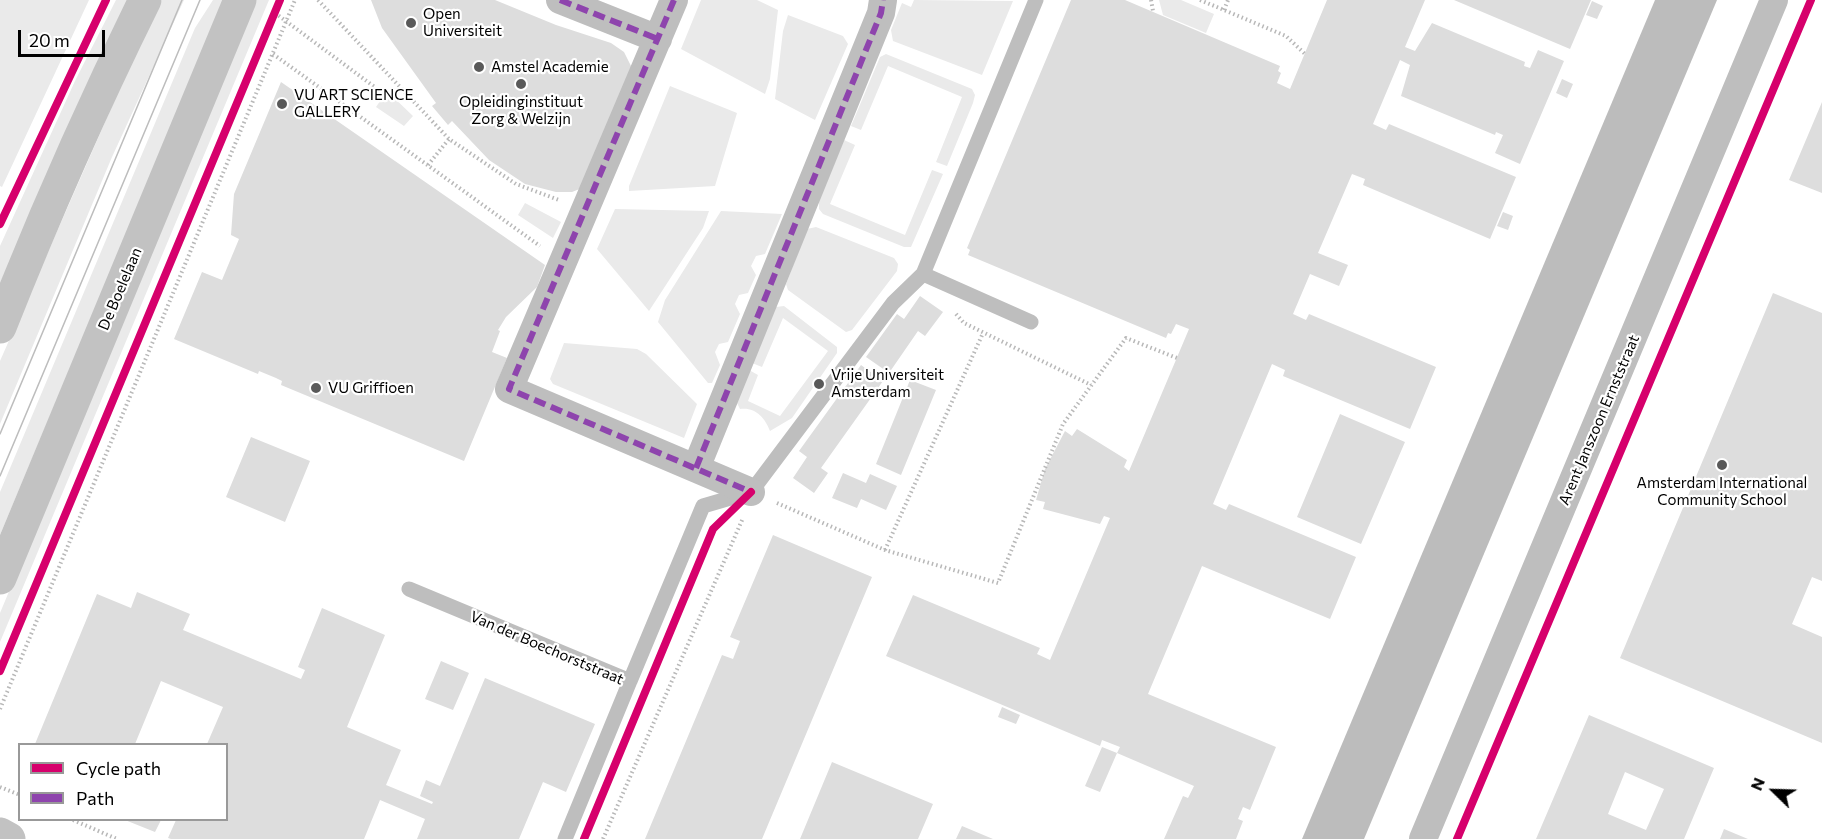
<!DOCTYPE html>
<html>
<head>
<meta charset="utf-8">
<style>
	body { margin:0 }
	#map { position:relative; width:1822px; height:839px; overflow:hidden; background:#fff; font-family:Commissioner,sans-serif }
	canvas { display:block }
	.legend { position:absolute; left:18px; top:743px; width:210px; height:78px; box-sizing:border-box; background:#fff; border:2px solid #999; margin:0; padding:8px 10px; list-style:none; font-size:18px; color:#000 }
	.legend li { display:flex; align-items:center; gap:12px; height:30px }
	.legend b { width:30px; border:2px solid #999 }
	.north { position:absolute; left:1744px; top:761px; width:60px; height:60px; -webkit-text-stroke:4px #fff; paint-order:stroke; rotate:293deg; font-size:16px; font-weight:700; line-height:24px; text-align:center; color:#000 }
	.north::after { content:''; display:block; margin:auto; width:21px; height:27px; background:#000; clip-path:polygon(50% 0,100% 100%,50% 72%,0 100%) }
	.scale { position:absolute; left:18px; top:30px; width:87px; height:27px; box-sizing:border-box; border:3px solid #000; border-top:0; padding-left:8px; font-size:18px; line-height:21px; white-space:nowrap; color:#000; -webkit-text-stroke:4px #fff; paint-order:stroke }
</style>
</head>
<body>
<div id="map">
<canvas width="1822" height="839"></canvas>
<ul class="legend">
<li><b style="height:8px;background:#d6006c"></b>Cycle path</li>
<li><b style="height:8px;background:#8e44ad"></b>Path</li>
</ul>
<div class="north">N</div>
<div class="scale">20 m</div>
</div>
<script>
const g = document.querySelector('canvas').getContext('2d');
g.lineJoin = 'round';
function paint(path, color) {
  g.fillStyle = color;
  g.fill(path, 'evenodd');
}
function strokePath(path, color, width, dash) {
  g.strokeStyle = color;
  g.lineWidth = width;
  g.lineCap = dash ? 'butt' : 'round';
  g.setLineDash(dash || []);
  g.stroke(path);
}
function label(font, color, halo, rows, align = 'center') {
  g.font = font + ' Commissioner,sans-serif';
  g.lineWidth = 4.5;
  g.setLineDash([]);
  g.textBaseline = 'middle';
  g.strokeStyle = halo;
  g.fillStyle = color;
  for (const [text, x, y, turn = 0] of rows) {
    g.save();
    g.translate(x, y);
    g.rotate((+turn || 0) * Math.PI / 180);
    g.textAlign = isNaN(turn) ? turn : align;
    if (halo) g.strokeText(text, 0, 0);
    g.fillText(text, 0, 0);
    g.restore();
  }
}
paint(new Path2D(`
	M0,0H89L2,187L0,186Z
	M116,0H128L0,283V246L75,81Z
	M162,0H184L112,157L0,424V361L139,45Z
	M213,0H224L0,535V492L195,28Z
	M256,0H269L0,642V613Z
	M701,0H757L778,10L770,79L765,94L681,49Z
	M914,0L1013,1L982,75L893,41L891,30L902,3L911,7Z
	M1159,0H1181L1214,14L1206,33L1163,15Z
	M788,15L843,36L848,44L815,120L775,99L783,31Z
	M886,54L972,89L975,95L973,103L947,166L936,162L962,97L888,66L861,130L851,126L880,57Z
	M670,86L737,113L715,186L629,191V186Z
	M387,91L413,116L404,126L376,107Z
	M844,140L855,145L830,204L905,235L932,170L943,174L911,247H904L823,214L819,209V201Z
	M525,203L561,222L553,238L518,215Z
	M615,209L709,211L703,228L649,311L597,249Z
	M721,211L782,214L765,254L756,256L751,266L756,275L748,293L739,295L735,304L740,314L728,342L719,344L715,352L720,365L712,383H708L658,322L665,300Z
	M816,227L894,258L898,264L897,271L852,330L846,332L788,290L786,284L807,229Z
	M784,306L837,347V353L792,418L770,431C765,418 756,407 740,409L736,401L749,370L758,375L748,401L780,416L828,351L783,318L762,367L752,363L776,307Z
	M564,343L637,349L646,354L697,404L684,438L553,384L550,379Z`), '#eaeaea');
paint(new Path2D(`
	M1655,0H1717L1364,839H1302Z`), '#bcbcbc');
paint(new Path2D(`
	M371,0H495L556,25L611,43L624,52L633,70L582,188L572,192H556L525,184L489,160L452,121L448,125L432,106L436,103L382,28Z
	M1071,0H1125L1280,66L1278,71L1281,73L1277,83L1290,89L1327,0H1425L1405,47L1415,51L1432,23L1525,62L1524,66L1530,68L1538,50L1564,61L1520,164L1495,153L1503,135L1496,132L1495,135L1401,96L1410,65L1400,60L1373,124L1386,130L1389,124L1516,177L1490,239L1363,185L1365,179L1352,174L1318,253L1348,265L1339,286L1310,274L1293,314L1306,320L1309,314L1436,367L1410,429L1283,376L1285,370L1272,364L1213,504L1226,510L1229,504L1356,557L1330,619L1202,566L1148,694L1276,747L1250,810L1243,807L1238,819L1243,821L1236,839H1164L1183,796L1188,798L1194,786L1117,753L1120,747L1102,740L1100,746L886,656L913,595L1040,648L1037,654L1050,660L1110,518L1104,516L1100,524L1043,509L1045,502L1036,500L1045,469L1065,431L1072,436L1077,429L1127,460L1124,467L1129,471L1189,329L1176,324L1171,334L1168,333L1166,338L968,255L970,250L967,248Z
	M1454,0H1591L1570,49Z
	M1592,1L1603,6L1597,19L1586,15Z
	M1562,79L1573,84L1567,98L1556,93Z
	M281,82L545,265L537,287L506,317L498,330L500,331L492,352L507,358L464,461L281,385L282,381L276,378L259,371L258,374L174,339L202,272L222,280L239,239L231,235L234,194Z
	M1822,102V193L1789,180Z
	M1503,212L1513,216L1508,230L1497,226Z
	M1773,293L1822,313V581L1812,577L1792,624L1822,637V743L1620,658Z
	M920,296L943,312L925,336L918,331L889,373L866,357L897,314L904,319Z
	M861,365L883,381L821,468L828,473L814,493L793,478L807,457L799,451Z
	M910,380L936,390L901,475L876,464Z
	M1340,414L1405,442L1361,544L1297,517Z
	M251,437L310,461L285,522L226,497Z
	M843,473L866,483L870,474L897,486L886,510L861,499L857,508L832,498Z
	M773,535L872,577L762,839H645L722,655L733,659L740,641L730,637Z
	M137,592L190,614L183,630L301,679L305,670L298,667L322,608L385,635L347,727L401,750L386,785L432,804L433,802L420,796L426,780L440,786L485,678L595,724L566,792L543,782L519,839H417L425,819L380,800L364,839H171L168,838L176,820H226V744H207L223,707L161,681L135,744H35L97,594L131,608Z
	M441,661L469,673L453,710L425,699Z
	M1002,707L1020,715L1016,724L998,717Z
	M1589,715L1714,768L1684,839H1536ZM1625,772L1664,789L1646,830L1608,814Z
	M1102,747L1117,753L1100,792L1085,786Z
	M832,762L933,804L918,839H800Z
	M125,820H161L155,832Z
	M962,826L993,839H956Z
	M1724,829L1748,839H1720Z`), '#ddd');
strokePath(new Path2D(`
	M318,0L449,139L516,184L559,200
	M1151,0L1153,11
	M1200,0L1286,36L1305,54
	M1224,10L1228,0
	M275,13L376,88
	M273,54L540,246
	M428,165L449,139
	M956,314L964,323L1091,385
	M777,503L885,550L998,583L1063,424L1126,338L1177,358
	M885,550L983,333
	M0,709L295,0
	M0,787L20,795
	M73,820L117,839
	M603,839L743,518`), '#b8b8b8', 4, [1.5, 3]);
strokePath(new Path2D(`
	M923,274L1031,322
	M409,589L630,681L565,839
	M630,681L703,506L751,492L893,303L923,274L1036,0`), '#bebebe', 15);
strokePath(new Path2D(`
	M560,0L658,39
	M674,0L509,389L751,492
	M696,468L881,13L883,0
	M1423,839L1774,0`), '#bebebe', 28);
strokePath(new Path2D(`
	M0,327C44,216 92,107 145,0
	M0,578L240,0
	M0,834L9,839`), '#c2c2c2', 33);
strokePath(new Path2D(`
	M0,434L182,0
	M0,476L200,0`), '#bdbdbd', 1.5);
strokePath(new Path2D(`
	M560,0L658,39
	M674,0L509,389L751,492
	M696,468L881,13L883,0`), '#8e44ad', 6, [12, 6]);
strokePath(new Path2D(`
	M0,224L106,0
	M0,671L280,0
	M584,839L713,529L751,492
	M1457,839L1811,0`), '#d6006c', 8);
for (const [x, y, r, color] of [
	[411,23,6,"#595959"],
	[479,67,6,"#595959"],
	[521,84,6,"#595959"],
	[282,104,6,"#595959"],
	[819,384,6,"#595959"],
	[316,388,6,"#595959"],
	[1722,465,6,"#595959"]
]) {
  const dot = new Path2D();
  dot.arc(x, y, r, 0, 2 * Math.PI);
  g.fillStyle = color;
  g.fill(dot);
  strokePath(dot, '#fff', 2);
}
label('15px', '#000', '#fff', [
	["Open",423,14],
	["Universiteit",423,31],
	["Amstel Academie",491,67],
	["VU ART SCIENCE",294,95],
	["GALLERY",294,112],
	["Opleidinginstituut",521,102,"center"],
	["Zorg & Welzijn",521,119,"center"],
	["Vrije Universiteit",831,375],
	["Amsterdam",831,392],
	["VU Griffioen",328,388],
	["Amsterdam International",1722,483,"center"],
	["Community School",1722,500,"center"]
], 'left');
label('15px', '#000', '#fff', [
	["De Boelelaan",120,289,-67],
	["Arent Janszoon Ernststraat",1599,420,-67],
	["Van der Boechorststraat",547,648,23]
]);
</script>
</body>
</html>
